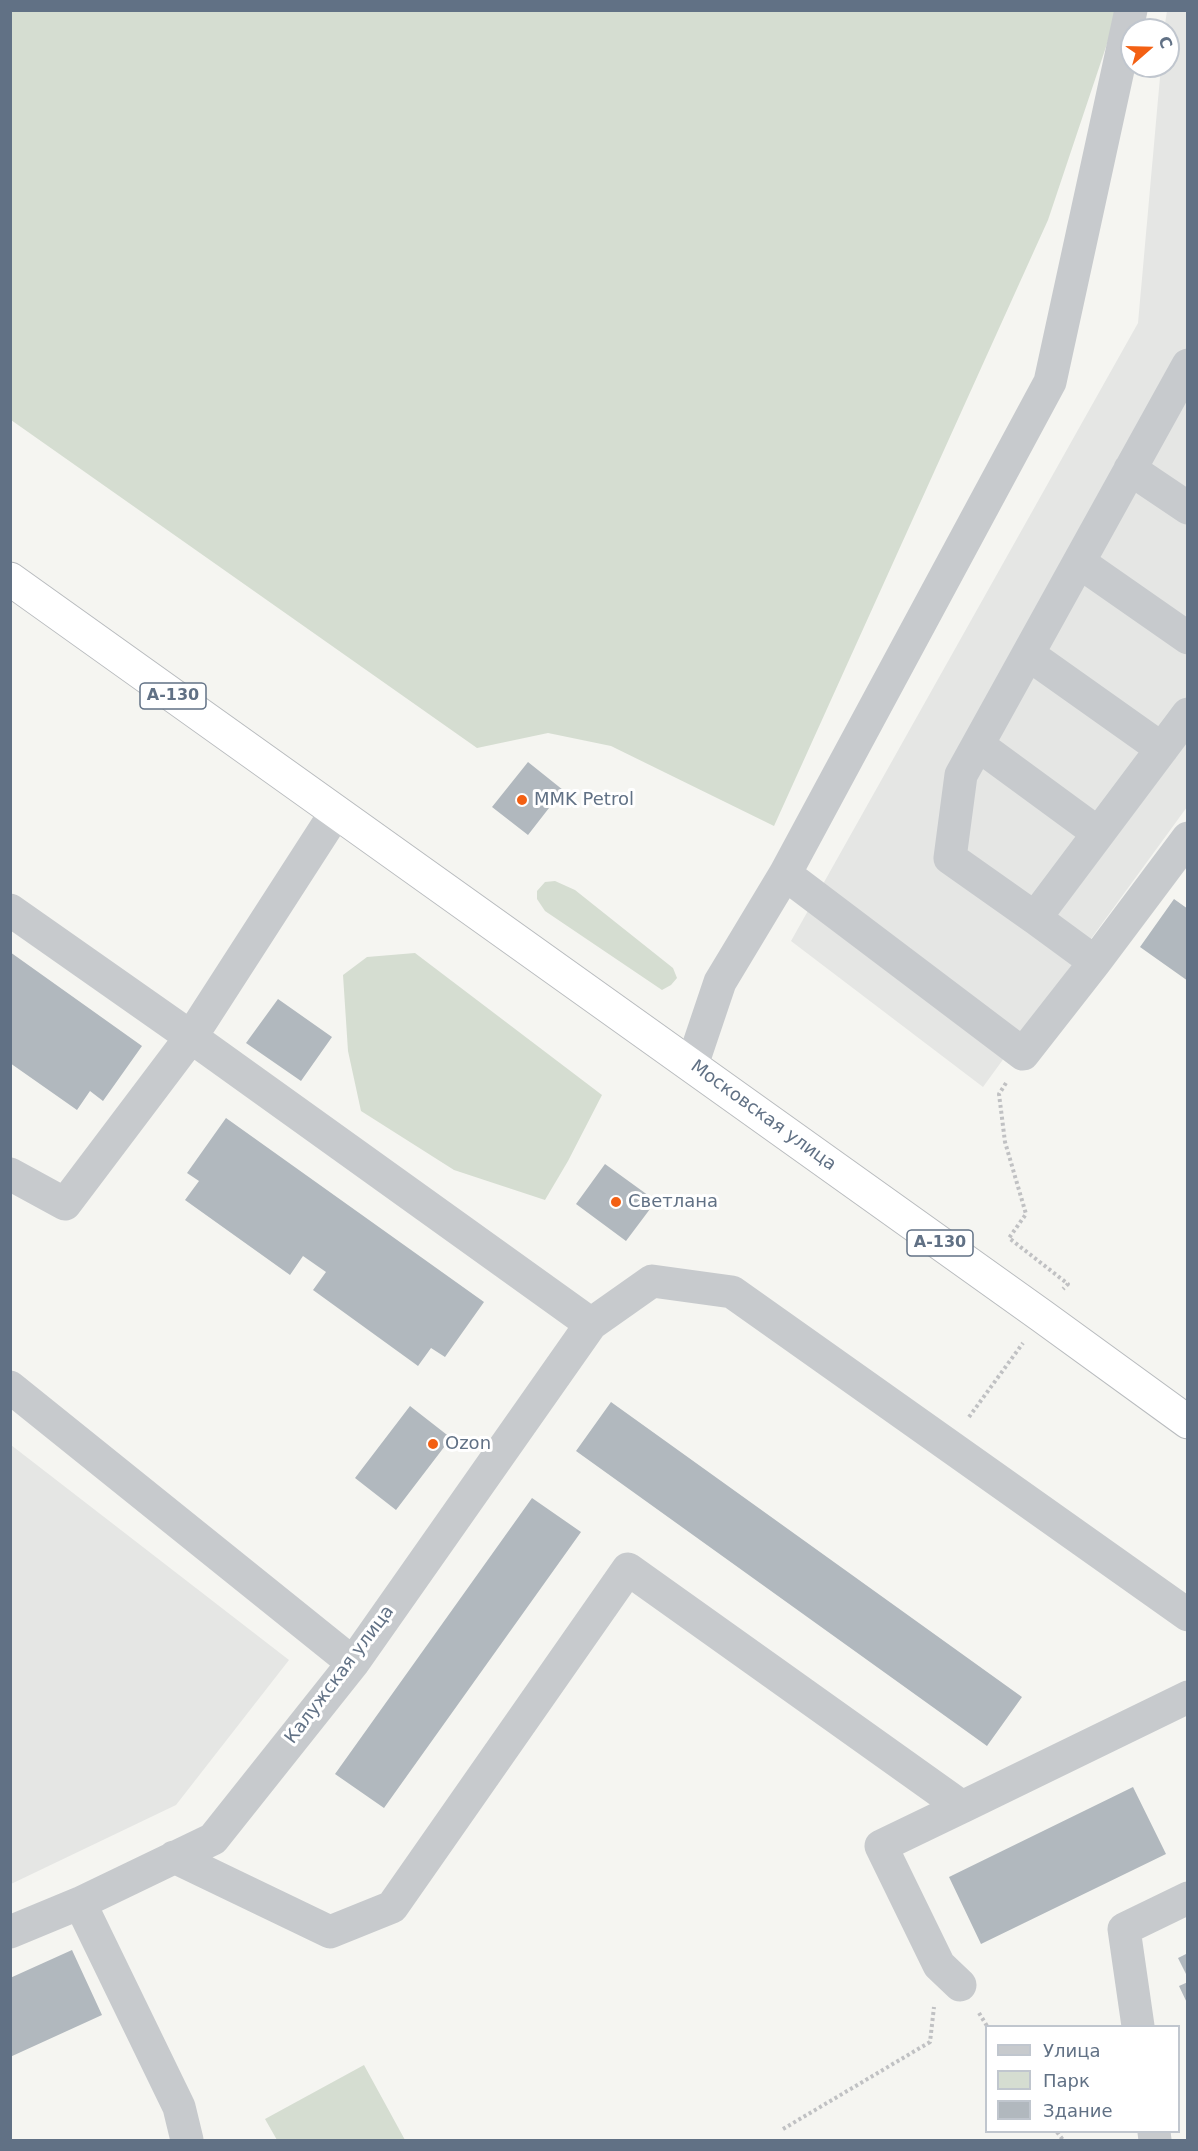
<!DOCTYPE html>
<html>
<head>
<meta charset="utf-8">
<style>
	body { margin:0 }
	#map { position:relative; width:1198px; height:2151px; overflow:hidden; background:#f5f5f1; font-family:"DejaVu Sans",sans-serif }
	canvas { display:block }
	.frame { position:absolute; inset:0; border:12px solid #617185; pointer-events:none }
	.legend { position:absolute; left:985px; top:2025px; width:195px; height:108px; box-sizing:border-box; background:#fff; border:2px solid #c0c6ce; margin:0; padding:8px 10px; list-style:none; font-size:18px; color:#617185 }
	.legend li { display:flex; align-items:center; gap:12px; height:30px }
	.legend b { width:30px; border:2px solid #c0c6ce }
	.north { position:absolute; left:1120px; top:18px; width:60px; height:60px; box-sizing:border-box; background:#fff; border:2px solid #c0c6ce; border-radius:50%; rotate:70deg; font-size:16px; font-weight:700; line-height:24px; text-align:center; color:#617185 }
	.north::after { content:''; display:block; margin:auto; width:21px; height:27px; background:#f36013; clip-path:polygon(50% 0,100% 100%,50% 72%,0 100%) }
</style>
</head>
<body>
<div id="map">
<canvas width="1198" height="2151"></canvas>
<div class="frame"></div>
<ul class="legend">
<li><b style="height:8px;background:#c7cacd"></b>Улица</li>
<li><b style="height:16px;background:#d5ddd1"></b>Парк</li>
<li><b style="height:16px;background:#b1b8be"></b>Здание</li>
</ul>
<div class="north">С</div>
</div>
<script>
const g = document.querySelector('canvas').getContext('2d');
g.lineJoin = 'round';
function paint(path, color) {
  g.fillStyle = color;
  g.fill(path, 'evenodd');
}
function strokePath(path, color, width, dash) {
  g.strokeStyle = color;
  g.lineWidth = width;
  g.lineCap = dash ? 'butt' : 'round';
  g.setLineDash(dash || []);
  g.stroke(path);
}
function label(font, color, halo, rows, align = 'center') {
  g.font = font + ' "DejaVu Sans",sans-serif';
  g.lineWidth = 6;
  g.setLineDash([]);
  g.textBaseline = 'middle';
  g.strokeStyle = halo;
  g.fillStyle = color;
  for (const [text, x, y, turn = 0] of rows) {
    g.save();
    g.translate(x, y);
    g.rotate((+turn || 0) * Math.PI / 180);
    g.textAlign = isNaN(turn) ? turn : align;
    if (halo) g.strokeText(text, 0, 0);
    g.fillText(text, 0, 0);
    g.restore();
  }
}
paint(new Path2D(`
	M1167,11H1187V807L983,1087L791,941L1138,323L1161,66H1168V30H1164Z
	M11,1445L289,1660L176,1805L11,1884Z`), '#e5e6e4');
paint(new Path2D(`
	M11,11H1118L1048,220L774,826L611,746L548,733L477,748L11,420Z
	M555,881L575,890L673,968L677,978L671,985L662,990L545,911L537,899V891L545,882Z
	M415,953L602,1095L568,1161L545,1200L454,1170L361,1111L348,1051L343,975L367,957Z
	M364,2065L405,2140H277L265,2119Z`), '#d5ddd1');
paint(new Path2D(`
	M528,762L563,790L528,835L492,807Z
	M1174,899L1188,909V981L1140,947Z
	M10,952L142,1046L103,1101L90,1091L77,1110L10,1063Z
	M278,999L332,1037L301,1081L246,1043Z
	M226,1118L484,1302L445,1357L431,1348L418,1366L313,1290L326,1272L303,1256L290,1275L185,1200L199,1181L187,1173Z
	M605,1164L656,1201L626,1241L576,1204Z
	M611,1402L1022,1697L987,1746L576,1451Z
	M410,1406L451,1438L396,1510L355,1478Z
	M532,1498L581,1532L384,1808L335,1774Z
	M1133,1787L1166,1854L981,1944L949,1877Z
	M72,1950L102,2015L10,2057V1978Z
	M1188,1953V1978L1178,1958Z
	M1188,1982V2005L1179,1986Z`), '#b1b8be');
const highway = new Path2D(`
	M10,579L1042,1316L1188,1422`);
strokePath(highway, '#b8bbbe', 35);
strokePath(new Path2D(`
	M1006,1083L999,1094L1005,1142L1026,1214L1009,1238L1068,1284L1063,1289
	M969,1417L1023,1343
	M979,2013L987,2026
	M783,2129L930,2042L934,2007
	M1057,2132L1063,2140`), '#c0c1c3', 4, [3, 3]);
strokePath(new Path2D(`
	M1188,365L961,775L950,858L1035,918L1188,714
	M1130,469L1188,508
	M1079,562L1188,638
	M1028,654L1162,749
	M978,745L1098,833
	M785,874L1023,1054L1095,962
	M10,910L191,1037L591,1324
	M1035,918L1095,962L1188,838
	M692,1065L720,982L785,874L1050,382L1131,10
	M10,1174L65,1204L191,1037L336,812
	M10,1387L353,1663
	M174,1857L330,1932L392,1907L628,1569L962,1807L1188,1697
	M80,1903L179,2107L187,2140
	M10,1932L80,1903L213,1839L353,1663L591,1324L652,1281L732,1292L1188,1615
	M960,1985L939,1965L881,1846L962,1807
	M1138,2026L1124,1929L1188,1898
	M1154,2132L1155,2140`), '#c7cacd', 33);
strokePath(highway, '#fff', 33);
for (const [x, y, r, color] of [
	[522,800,6,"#f36013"],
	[616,1202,6,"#f36013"],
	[433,1444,6,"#f36013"]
]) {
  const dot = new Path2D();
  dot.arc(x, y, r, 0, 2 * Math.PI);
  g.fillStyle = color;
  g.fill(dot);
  strokePath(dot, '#fff', 2);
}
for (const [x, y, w] of [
	[173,696,66],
	[940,1243,66]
]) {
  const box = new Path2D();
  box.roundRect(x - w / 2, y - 13, w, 26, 4.5);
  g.fillStyle = '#fff';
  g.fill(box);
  strokePath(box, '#617185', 1.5);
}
label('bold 16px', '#617185', null, [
	["А-130",173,696],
	["А-130",940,1243]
]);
label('18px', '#617185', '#fff', [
	["MMK Petrol",534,800],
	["Светлана",628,1202],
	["Ozon",445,1444]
], 'left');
label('18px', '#617185', '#fff', [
	["Московская улица",763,1116,36],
	["Калужская улица",340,1675,-53]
]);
</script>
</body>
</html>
